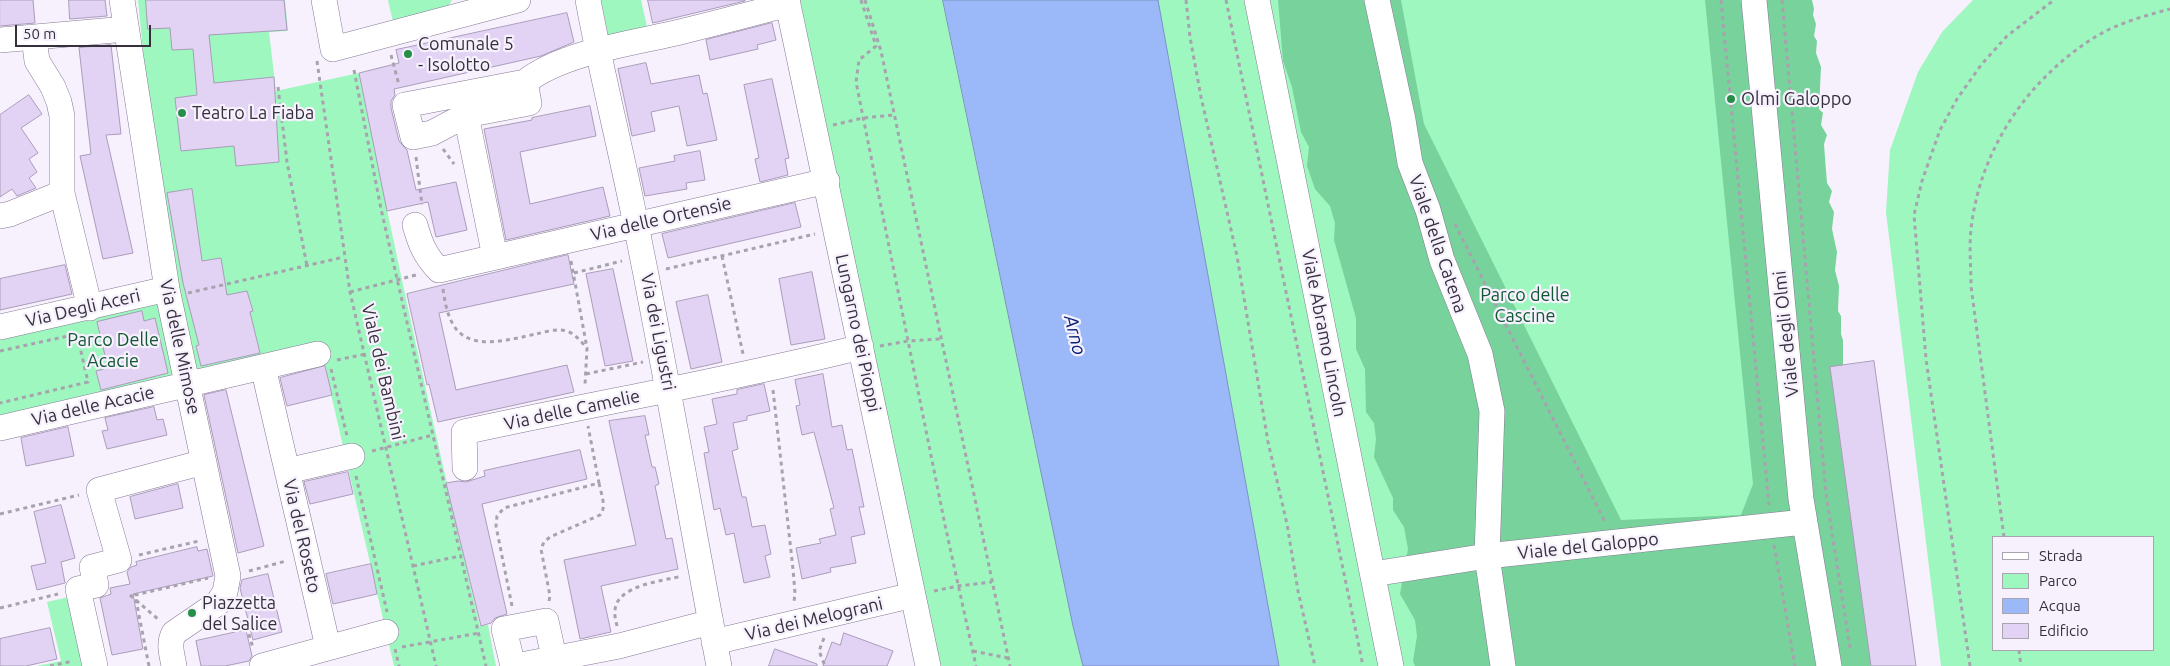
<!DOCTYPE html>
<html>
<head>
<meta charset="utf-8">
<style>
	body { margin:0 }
	#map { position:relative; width:2170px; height:666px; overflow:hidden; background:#f7f1fe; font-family:Ubuntu,sans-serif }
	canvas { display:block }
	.legend { position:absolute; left:1992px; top:536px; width:162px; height:115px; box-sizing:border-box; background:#f7f1fe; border:1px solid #a9a4b0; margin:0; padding:6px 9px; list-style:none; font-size:15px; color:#35303c }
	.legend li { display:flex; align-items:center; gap:10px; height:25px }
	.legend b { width:25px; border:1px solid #a9a4b0 }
	.scale { position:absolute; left:15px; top:25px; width:136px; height:22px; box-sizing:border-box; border:2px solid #35303c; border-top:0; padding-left:6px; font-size:15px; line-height:18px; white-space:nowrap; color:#35303c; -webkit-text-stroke:4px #f7f1fe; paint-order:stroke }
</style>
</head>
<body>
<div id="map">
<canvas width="2170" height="666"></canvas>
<ul class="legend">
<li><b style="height:6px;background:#fff"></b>Strada</li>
<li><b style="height:14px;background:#9df7bf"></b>Parco</li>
<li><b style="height:14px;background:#9bb9f8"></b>Acqua</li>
<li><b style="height:14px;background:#e2d3f4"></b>Edificio</li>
</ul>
<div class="scale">50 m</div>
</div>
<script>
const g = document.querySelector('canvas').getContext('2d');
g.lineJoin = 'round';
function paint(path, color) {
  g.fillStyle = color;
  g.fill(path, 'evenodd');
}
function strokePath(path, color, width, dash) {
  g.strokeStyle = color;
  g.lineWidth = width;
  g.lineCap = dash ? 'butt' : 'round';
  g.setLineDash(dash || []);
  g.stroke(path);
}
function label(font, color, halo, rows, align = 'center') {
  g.font = font + ' Ubuntu,sans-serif';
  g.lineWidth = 4.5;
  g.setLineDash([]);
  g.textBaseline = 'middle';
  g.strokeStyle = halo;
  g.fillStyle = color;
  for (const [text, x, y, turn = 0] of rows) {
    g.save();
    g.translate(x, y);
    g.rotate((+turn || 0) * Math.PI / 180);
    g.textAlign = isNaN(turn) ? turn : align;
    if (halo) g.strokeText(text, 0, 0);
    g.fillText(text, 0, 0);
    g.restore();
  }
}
paint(new Path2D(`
	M138,0H285L288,31L269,32L276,91L359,73C396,258 437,443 480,626L488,625L496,666H394L320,347L188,379L147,90Z
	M388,0H452L443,15L394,26Z
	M601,0H641L648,31L609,40Z
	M800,0H943L1073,626L1083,666H938Z
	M1158,0H1804L1848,486L1876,666H1279Z
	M1973,0H2170V666H1941L1886,212L1890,150L1918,72L1942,32ZM1994,537H2154V650H1994Z
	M162,298L179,378L0,417V333Z
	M73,596L89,666H37L61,661L47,602Z`), '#9df7bf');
paint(new Path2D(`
	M1278,0H1401L1424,124L1621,520L1741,515L1753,484L1705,0H1812L1814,9L1813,15L1816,24L1814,36L1817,41L1816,53L1821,67L1819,109L1823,113L1821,125L1827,135L1824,144L1825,158L1827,183L1832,191L1829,202L1834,212L1832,229L1837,252L1835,270L1839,286L1838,311L1841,316V334L1843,340V368L1882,666H1415L1413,661L1417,636L1415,620L1400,594L1408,549L1404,527L1393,510V498L1374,457L1376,439L1374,423L1366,412L1365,369L1356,349V318L1334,240L1335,223L1330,206L1315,189L1307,166L1309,147L1301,132L1292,87L1283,61Z`), '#77d39b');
const water = new Path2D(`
	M943,0H1158L1279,666H1083L1073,626Z`);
paint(water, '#9bb9f8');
strokePath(water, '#7c90c0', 1);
const building = new Path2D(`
	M0,0H33L35,23L0,26Z
	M69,0H105L107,16L70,19Z
	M146,0H284L287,30L209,35L214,83L274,77L279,162L236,166L234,146L181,151L175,98L197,95L193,49L172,50L170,28L148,29Z
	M648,0H745V1L653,23Z
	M567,13L574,42L541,56L394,89L395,95L391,101V108L399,141L407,150L416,190L456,182L467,230L436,237L428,202L387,211L359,73L399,63L396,50Z
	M772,23L776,40L757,45L758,49L710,60L706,40Z
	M111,45L121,134L106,135L133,253L103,259L80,156L91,154L79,48Z
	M646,63L651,84L699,75L703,94L707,93L717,140L687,146L679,106L651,112L655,131L632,136L618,69Z
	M772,79L789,158L785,159L788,175L760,182L755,159L759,158L744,85Z
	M29,95L42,114L21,128L38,153L29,159L37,172L29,178L36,188L17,196L12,189L0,197V115Z
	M590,106L596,136L520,152L530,204L603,187L610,216L506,240L484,129L532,120V118Z
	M700,151L705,180L686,183L687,189L645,196L639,168L675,161L674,156Z
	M192,189L202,261L221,258L227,295L247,291L253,311L250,312L260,353L201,366L196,346L199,345L183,283L167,193Z
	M795,203L801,227L668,258L662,234Z
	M568,255L574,284L439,313L456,390L567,365L574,392L438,422L429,384L427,385L407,294Z
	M65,265L72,294L0,310V279Z
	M613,269L633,361L605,366L586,274Z
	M812,272L825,339L791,345L779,279Z
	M708,295L722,362L691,369L676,302Z
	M142,311L144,321L155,318L168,373L101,390L96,371L108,368L97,322Z
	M1874,361L1916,666H1871L1830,367Z
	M325,366L332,395L287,406L280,378Z
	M823,374L832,427L842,425L847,450L852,449L864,507H859L865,534L851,537L856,563L830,568L831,572L802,579L796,548L821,543L819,539L836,535L830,509L834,508L814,432L802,435L796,406L800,405L795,380Z
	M764,384L770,411L747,416V420L733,423L738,449L732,451L742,497H746L752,527L765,525L771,554L765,556L770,577L744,583L734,533L726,535L720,508L714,510L704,453L709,452L704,427L717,424L712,399L737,394V390Z
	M226,390L264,546L238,553L204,395Z
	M154,407L157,420L163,419L167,435L107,449L102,431L108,430L105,418Z
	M645,416L649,435H645L652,467H655L659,484L655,486L666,539L672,538L678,569L601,586L611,632L580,639L564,560L636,545L609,421Z
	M68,427L74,456L26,466L21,438Z
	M580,450L587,479L482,504L507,614L495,618L491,623L481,626L446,483L458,481L466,482L485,476L484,471Z
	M348,472L353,494L310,504L304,482Z
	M178,484L183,508L135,519L130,497Z
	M61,505L75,558L61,562L65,583L37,590L31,566L46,563L34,512Z
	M197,547L198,551L207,549L213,576L133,594L143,649L112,655L100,598L111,594L110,588L130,584L127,572L131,567L137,565L136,562Z
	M371,564L377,594L333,604L326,574Z
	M268,574L282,632L253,640L240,588L242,580Z
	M50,628L57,659L26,666H0V639Z
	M246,630L252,656L249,661L225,666H201L196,641Z
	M844,633L893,651L887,666H823L832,642L840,645Z
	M775,649L817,664V666H769Z`);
paint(building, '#e2d3f4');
strokePath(building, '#aa9cba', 1);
const minor = new Path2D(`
	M122,0L167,289L228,576L225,592L218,603L174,633C168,644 172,654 174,666
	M324,0L333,49L518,0
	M588,0C602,76 621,150 636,225C666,372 691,519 719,666
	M787,0L928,666
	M1257,0L1391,666
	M1377,0L1403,120L1410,163L1428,210L1442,260L1480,354L1492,411L1487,556L1503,666
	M1754,0L1801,499L1829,666
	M0,40L126,29
	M525,82L529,103L466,115L432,133L413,137L405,105Z
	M525,82C563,52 634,43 680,32C716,23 752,14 788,4
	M466,115L495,257
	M62,193L90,308
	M0,216L10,214L62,193V116L59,102L53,87L37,61L34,37
	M415,225C420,243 425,256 439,270L827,181
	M0,327L167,289
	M263,367L328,647
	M0,428L318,354
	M465,468L464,432C597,403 730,380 861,347
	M287,471L352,456
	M1373,574L1487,556L1804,522
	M714,642L913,595
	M95,666L78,589L96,585L92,567L119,560L99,490L204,462
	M262,666L386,632
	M513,666L504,629L546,621L554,657
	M516,666L619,646L711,622`);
strokePath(minor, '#867895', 26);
strokePath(new Path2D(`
	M861,0L876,46L859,60L856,82L945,525L976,666
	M865,0L881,51L1010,666
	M1186,0L1190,37L1201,97L1237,256L1268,442L1287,524L1298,591L1315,666
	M1226,0L1363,666
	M1721,0L1769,505
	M1782,0L1826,494L1850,648
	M391,55L399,85
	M317,61L350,292L436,666
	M354,70L381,209L486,666
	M278,87L287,162L307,266
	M833,125L863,118L894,115
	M443,149L454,164
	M416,157L422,205
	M1455,224L1605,522
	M722,256L743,354
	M571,261L587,348L585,385
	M666,269L815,234
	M574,273L622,261
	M443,289C445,302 447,315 454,326C470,352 512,339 536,334C545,332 557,328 566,331C575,333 581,342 587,348
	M350,292L416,275
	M188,293L344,257
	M880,346L908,341L941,339
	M0,351L77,334L88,382L0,403
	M337,360L366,354
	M331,369L347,436
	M586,374L643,362
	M773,390L793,569L795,593L794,602
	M372,451L433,435
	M356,476L387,612
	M0,514L79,495
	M2004,537L1971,286C1971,267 1969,248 1971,229C1980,149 2028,79 2095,37C2118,23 2144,16 2170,9
	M1774,545L1795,666
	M139,555L199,541
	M413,566L460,556
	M249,571L286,561
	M934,591L958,586L992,582
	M130,595L159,620
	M549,601L550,596L541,549L544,542L550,537L600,515C607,507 601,494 599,483
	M512,606L496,526L497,516L504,508L599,483L588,426
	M0,608L58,594
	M234,616L247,628L253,648
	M617,626C616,621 614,615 615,610C617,585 663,581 682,576
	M824,638L819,651L825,666
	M402,647L479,633
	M395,649L399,666
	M2019,650L2021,666
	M973,651L1008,658
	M50,666L73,661
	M149,666L135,595L208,578
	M1970,666L1926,359L1914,215L1922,181L1940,130L1957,99L1981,65L2007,36L2054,0`), '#a8a2af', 3, [4, 4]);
strokePath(minor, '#fff', 25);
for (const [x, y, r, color] of [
	[408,54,5,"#258f47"],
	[1731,99,5,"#258f47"],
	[182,113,5,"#258f47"],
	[192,613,5,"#258f47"]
]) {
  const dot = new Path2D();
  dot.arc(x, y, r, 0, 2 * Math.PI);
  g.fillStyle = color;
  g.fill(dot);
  strokePath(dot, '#f7f1fe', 2);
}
label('18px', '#35303c', '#f7f1fe', [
	["Comunale 5",418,44],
	["- Isolotto",418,65],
	["Olmi Galoppo",1741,99],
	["Teatro La Fiaba",192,113],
	["Piazzetta",202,603],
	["del Salice",202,624]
], 'left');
label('18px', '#35303c', '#f7f1fe', [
	["Via delle Ortensie",661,219,-13],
	["Viale della Catena",1438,244,71],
	["Via Degli Aceri",83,308,-13],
	["Via dei Ligustri",658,332,79],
	["Lungarno dei Pioppi",858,333,78],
	["Viale Abramo Lincoln",1324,333,79],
	["Viale degli Olmi",1786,334,-96],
	["Via delle Mimose",180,347,78],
	["Viale dei Bambini",383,372,77],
	["Via delle Acacie",93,406,-13],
	["Via delle Camelie",572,410,-12],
	["Via del Roseto",302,536,77],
	["Viale del Galoppo",1588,546,-6],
	["Via dei Melograni",814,619,-13]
]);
label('18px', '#115734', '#f7f1fe', [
	["Parco delle",1525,295],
	["Cascine",1525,316],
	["Parco Delle",113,340],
	["Acacie",113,361]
]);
label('italic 19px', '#062379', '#f7f1fe', [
	["Arno",1075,335,76]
]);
</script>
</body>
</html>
